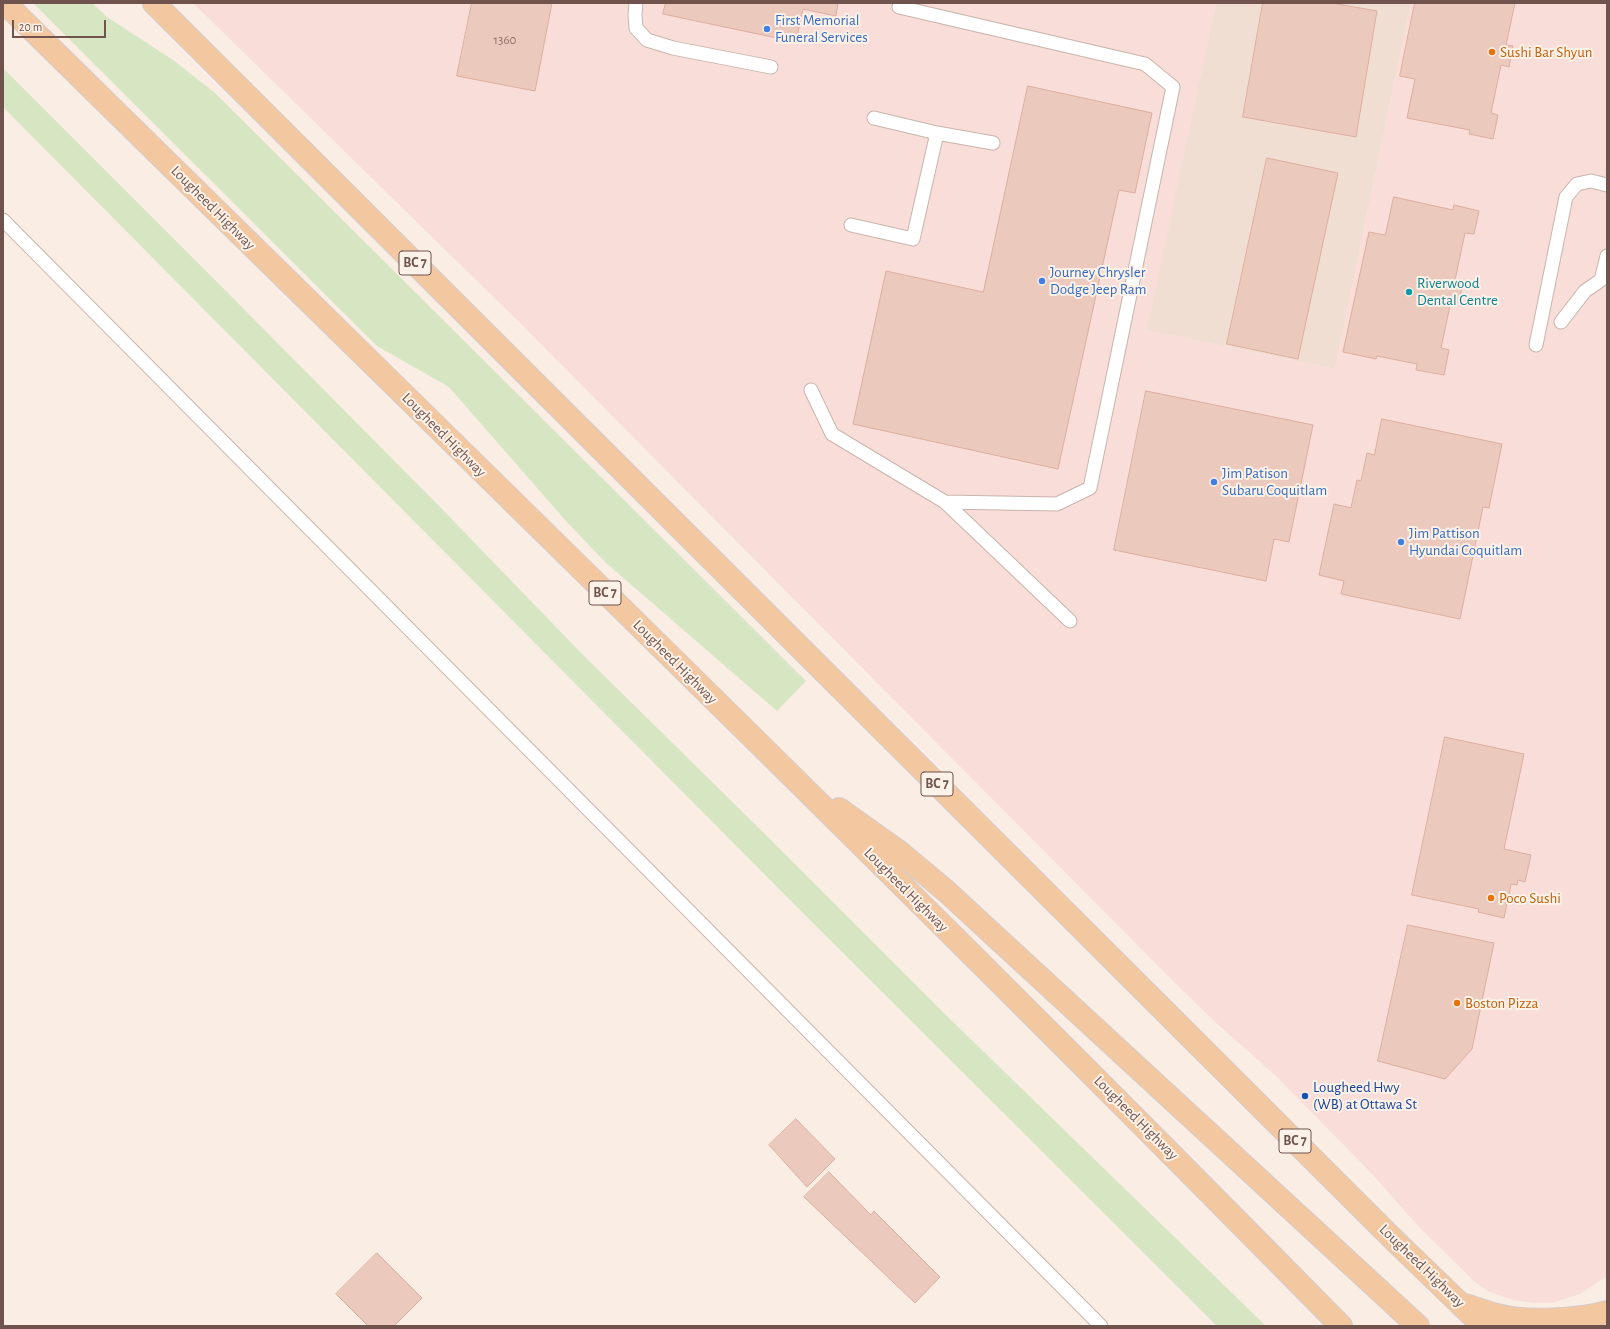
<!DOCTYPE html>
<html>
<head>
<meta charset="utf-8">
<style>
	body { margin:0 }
	#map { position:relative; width:1610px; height:1329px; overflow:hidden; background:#faede3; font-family:"Alegreya Sans",sans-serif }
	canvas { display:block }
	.frame { position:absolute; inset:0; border:4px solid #6f534c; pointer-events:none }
	.scale { position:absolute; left:12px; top:20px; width:94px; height:18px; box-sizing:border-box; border:2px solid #6f534c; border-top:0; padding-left:5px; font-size:12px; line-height:14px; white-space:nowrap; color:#6f534c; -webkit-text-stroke:3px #fdf2e9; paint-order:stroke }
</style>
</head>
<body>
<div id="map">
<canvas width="1610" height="1329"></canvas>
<div class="frame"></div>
<div class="scale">20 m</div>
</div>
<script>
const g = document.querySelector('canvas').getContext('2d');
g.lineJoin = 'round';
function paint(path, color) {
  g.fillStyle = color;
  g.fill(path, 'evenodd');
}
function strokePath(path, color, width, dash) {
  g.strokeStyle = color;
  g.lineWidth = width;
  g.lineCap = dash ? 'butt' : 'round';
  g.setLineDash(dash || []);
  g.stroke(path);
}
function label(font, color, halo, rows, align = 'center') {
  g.font = font + ' "Alegreya Sans",sans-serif';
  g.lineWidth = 4;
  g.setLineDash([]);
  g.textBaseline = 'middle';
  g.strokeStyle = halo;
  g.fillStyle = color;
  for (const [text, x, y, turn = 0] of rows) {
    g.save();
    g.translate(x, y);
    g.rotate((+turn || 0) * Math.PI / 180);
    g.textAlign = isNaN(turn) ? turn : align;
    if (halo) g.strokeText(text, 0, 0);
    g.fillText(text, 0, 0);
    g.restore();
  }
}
paint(new Path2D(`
	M1216,3H1411L1335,369L1146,330Z`), '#f1ded2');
paint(new Path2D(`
	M193,3H1216L1147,330L1335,369L1411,3H1607V1276L1580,1294L1553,1303H1535L1513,1300L1488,1291L1476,1283L1420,1228L1373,1175L1277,1077L1213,1020L1174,982L517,320Z`), '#f9ddd8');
paint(new Path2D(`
	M33,3H92L107,17L173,60L215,93L806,681L777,711L605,562L565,520L449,387L377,346Z
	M3,68L221,286L440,507L583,655L768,837L949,1018L1266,1326H1217L788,898L3,107Z`), '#d6e6c3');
const building = new Path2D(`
	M472,3H552L535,91L457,76Z
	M666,3H838L836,16L803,9L796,42L663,14Z
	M1263,3H1332L1377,11L1356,137L1243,117Z
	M1415,3H1515L1506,45L1513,46L1509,67L1501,65L1491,113L1498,115L1493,139L1469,134L1470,130L1407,118L1415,79L1400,76Z
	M1028,86L1152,113L1135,193L1119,190L1058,469L853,424L886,271L983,292Z
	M1267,158L1338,173L1298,359L1227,344Z
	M1394,197L1453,210L1454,205L1479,211L1474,234L1465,233L1455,280L1463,282L1459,303L1451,301L1441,348L1449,350L1444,375L1416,370L1417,364L1377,356L1376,359L1343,352L1369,232L1385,235Z
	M1146,391L1313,425L1289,542L1274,539L1266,581L1114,550Z
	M1382,419L1502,444L1489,508L1483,507L1460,619L1341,594L1344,581L1319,575L1334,504L1351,508L1357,480L1361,481L1367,453L1374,455Z
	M1445,737L1524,754L1504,849L1531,855L1525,882L1518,880L1517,885L1511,884L1504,918L1478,912L1479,909L1412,895Z
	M1408,925L1494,943L1472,1049L1445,1079L1378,1061Z
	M796,1119L835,1159L807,1187L769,1145Z
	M829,1172L871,1215L874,1211L940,1277L915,1303L804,1197Z
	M377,1253L422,1298L394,1326H368L336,1294Z`);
paint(building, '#ecc9bd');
strokePath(building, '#ddae9f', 1);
const service = new Path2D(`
	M636,3L635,15L636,28L647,40L673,48L771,67
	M899,7L1145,64L1173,87L1090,488L1057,504L945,502
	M874,118L937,133L993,143
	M3,220L1101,1326
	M851,225L913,239L937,133
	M1561,322L1585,291L1601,280L1607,256
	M1536,345L1566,197L1577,184L1591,181L1607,185
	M811,390L832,434L945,502L1070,621`);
const primary = new Path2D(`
	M5,3C452,443 902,879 1341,1326
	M154,3L1392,1238L1483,1326
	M839,809L898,851L946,891L1418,1326
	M1465,1305C1476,1308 1486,1313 1497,1315C1525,1323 1579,1320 1607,1312`);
strokePath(service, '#c9b4ab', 15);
strokePath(primary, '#d4cbc9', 24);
strokePath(service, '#fff', 13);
strokePath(primary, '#f3c8a1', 22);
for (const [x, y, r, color] of [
	[767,29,4,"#3f7fe0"],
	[1492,52,4,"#e8710a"],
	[1042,281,4,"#3f7fe0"],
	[1409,292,4,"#0f9aa8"],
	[1214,482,4,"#3f7fe0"],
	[1401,542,4,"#3f7fe0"],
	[1491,898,4,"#e8710a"],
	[1457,1003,4,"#e8710a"],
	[1305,1096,4,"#1a4fb4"]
]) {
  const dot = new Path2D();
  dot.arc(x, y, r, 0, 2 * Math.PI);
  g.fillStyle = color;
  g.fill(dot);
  strokePath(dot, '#fdf2e9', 1.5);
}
label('13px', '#8e7068', null, [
	["1360",505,40]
]);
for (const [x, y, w] of [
	[415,263,32],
	[605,593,32],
	[937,784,32],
	[1295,1141,32]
]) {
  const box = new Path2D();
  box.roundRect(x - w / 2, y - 12, w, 24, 3);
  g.fillStyle = '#fdf2e9';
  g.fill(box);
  strokePath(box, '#6f534c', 1);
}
label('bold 14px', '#6f534c', null, [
	["BC 7",415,263],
	["BC 7",605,593],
	["BC 7",937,784],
	["BC 7",1295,1141]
]);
label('15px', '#366cbe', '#fdf2e9', [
	["First Memorial",775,20],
	["Funeral Services",775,37],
	["Journey Chrysler",1050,272],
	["Dodge Jeep Ram",1050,289],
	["Jim Patison",1222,473],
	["Subaru Coquitlam",1222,490],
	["Jim Pattison",1409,533],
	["Hyundai Coquitlam",1409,550]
], 'left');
label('15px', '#c56008', '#fdf2e9', [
	["Sushi Bar Shyun",1500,52],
	["Poco Sushi",1499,898],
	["Boston Pizza",1465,1003]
], 'left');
label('15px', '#6f534c', '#fdf2e9', [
	["Lougheed Highway",213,208,45],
	["Lougheed Highway",444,435,45],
	["Lougheed Highway",675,662,45],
	["Lougheed Highway",906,890,45],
	["Lougheed Highway",1136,1118,45],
	["Lougheed Highway",1422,1266,44]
]);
label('15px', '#0d838f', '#fdf2e9', [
	["Riverwood",1417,283],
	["Dental Centre",1417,300]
], 'left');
label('15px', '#164399', '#fdf2e9', [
	["Lougheed Hwy",1313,1087],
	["(WB) at Ottawa St",1313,1104]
], 'left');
</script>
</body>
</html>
